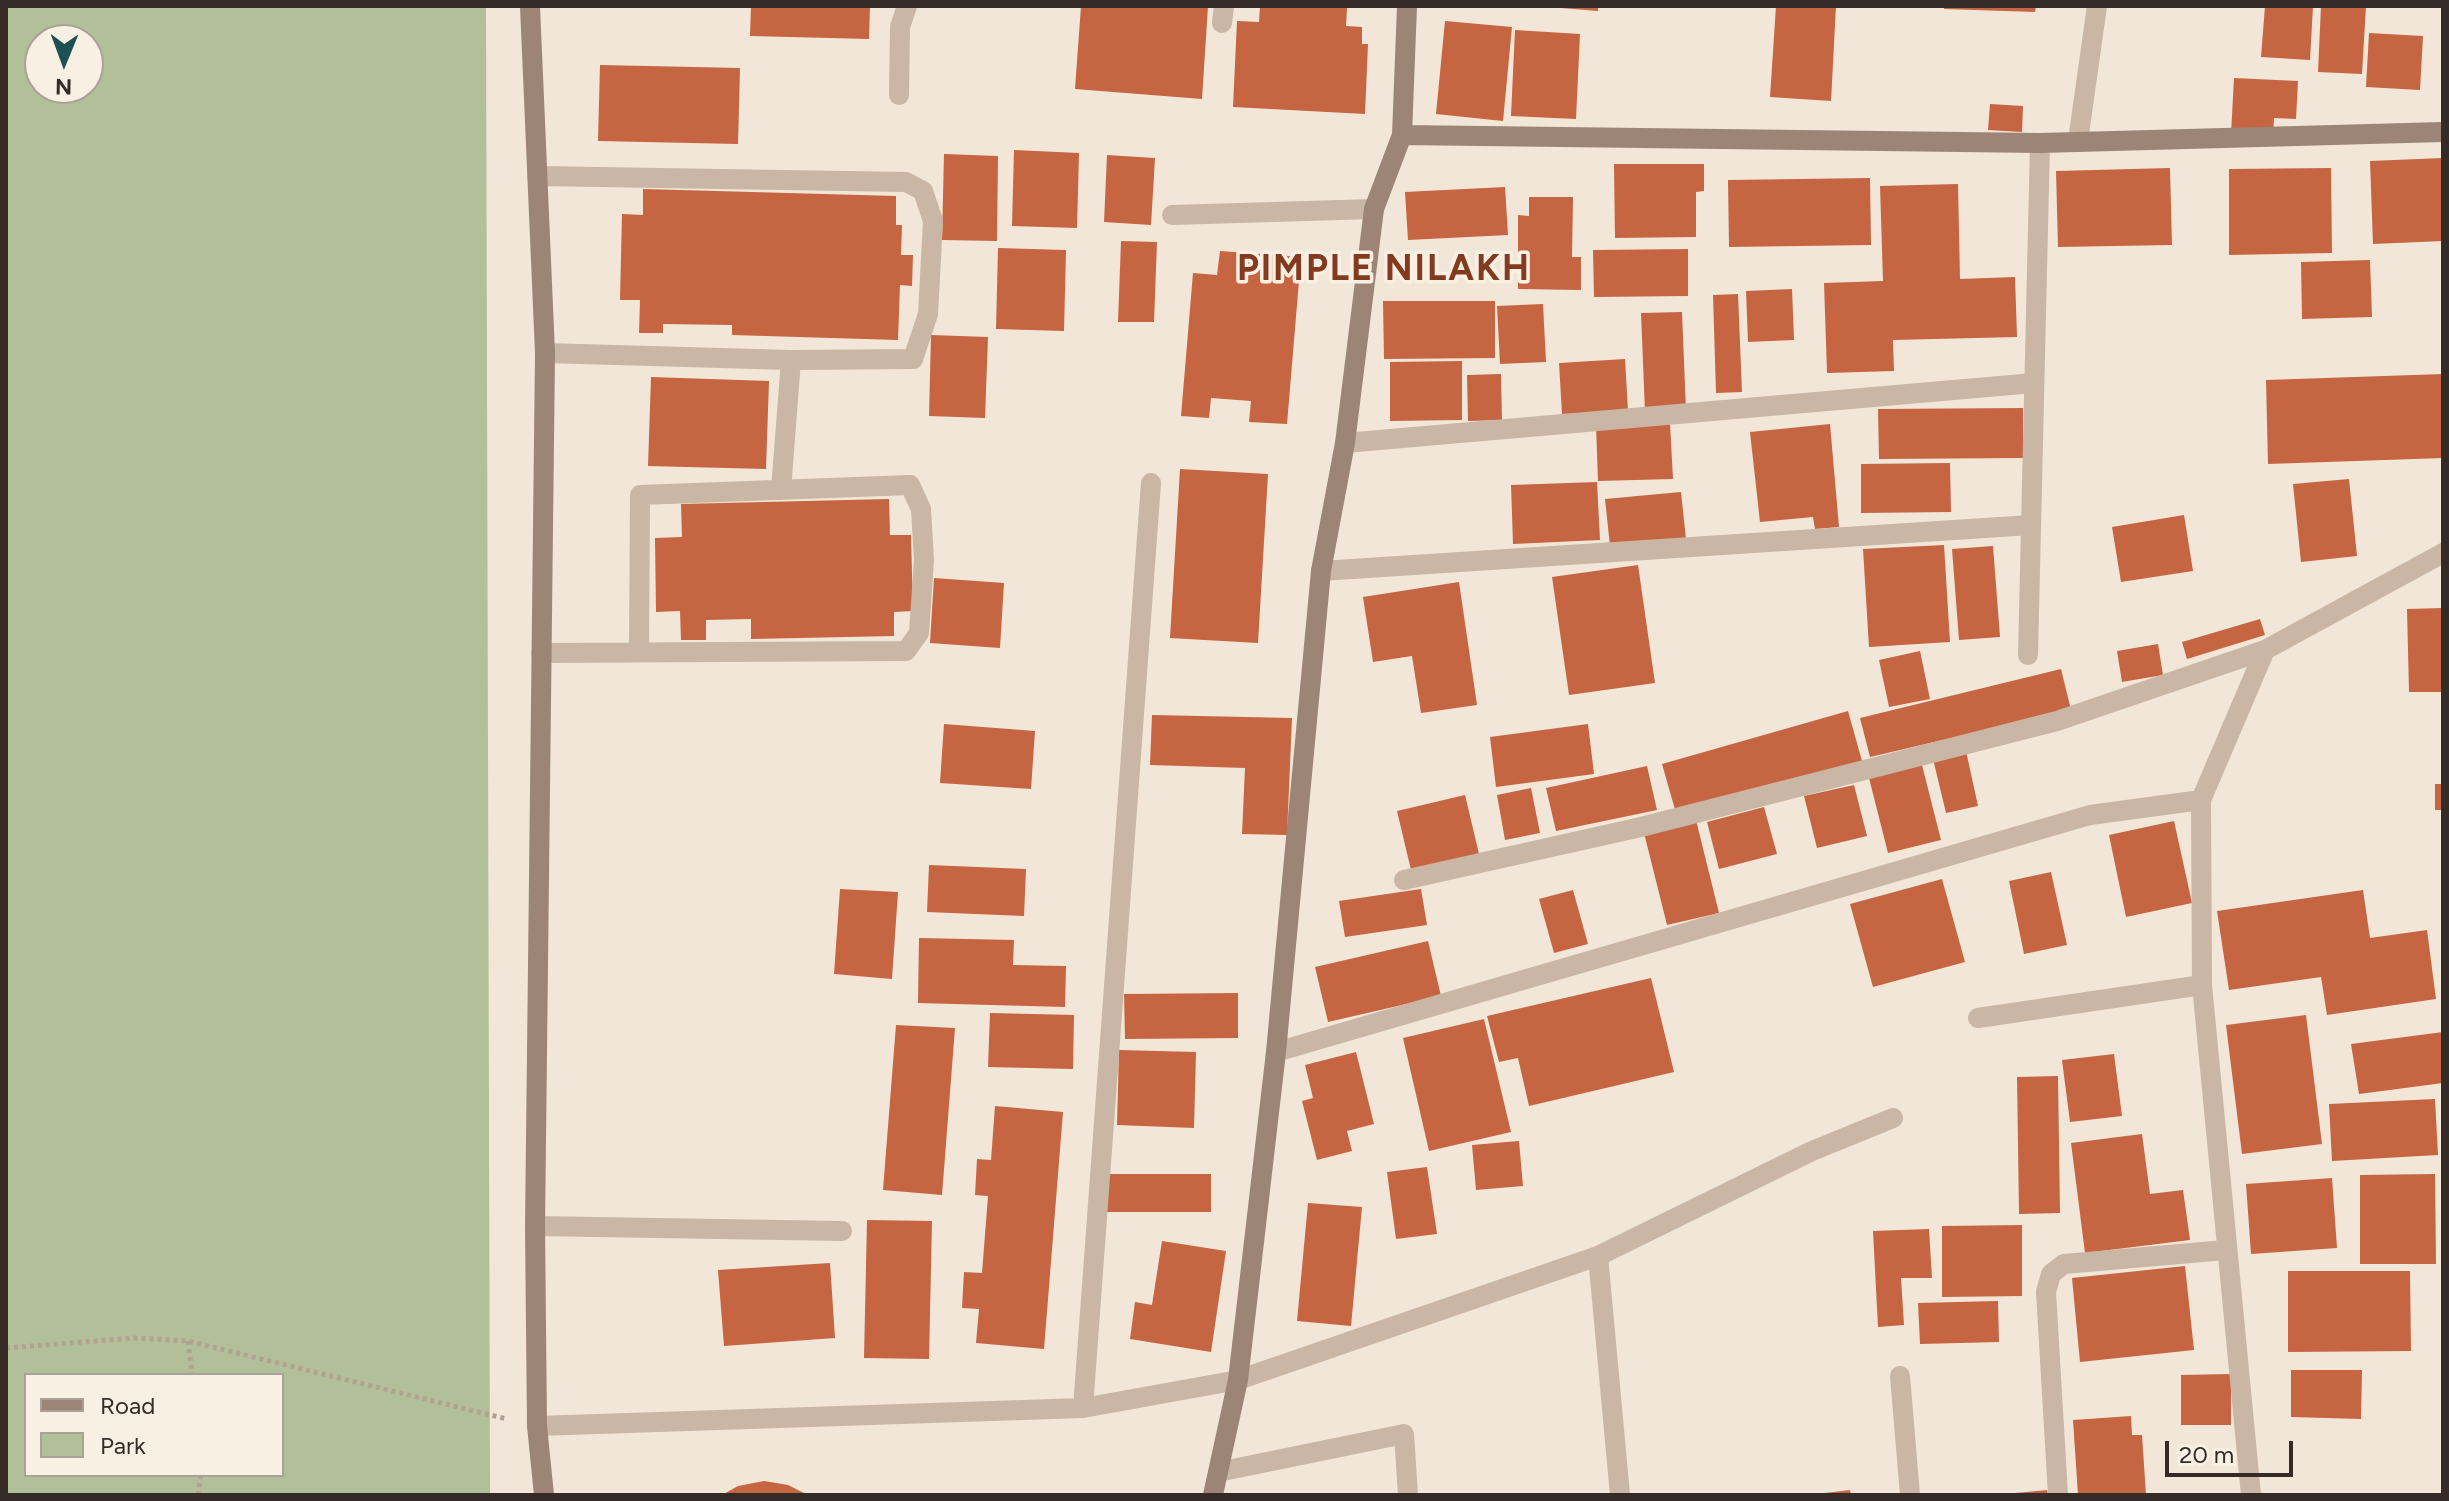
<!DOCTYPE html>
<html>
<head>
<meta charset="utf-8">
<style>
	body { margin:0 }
	#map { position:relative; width:2449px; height:1501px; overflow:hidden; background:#f1e6d8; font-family:Figtree,sans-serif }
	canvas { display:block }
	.frame { position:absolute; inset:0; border:8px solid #342b26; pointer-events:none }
	.legend { position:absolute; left:24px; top:1373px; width:260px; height:104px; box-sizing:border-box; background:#f9f0e4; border:2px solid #aaa198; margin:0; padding:10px 14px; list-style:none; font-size:24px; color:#342b26 }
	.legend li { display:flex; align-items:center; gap:16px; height:40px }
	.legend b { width:40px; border:2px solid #aaa198 }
	.north { position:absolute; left:24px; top:24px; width:80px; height:80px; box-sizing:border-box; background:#f9f0e4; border:2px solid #aaa198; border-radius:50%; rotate:181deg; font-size:22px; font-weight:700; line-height:32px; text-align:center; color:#342b26 }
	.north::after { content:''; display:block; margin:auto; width:28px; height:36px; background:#1c5055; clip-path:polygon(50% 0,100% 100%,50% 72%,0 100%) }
	.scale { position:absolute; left:2165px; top:1441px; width:128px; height:36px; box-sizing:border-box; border:4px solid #342b26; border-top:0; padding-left:10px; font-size:24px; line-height:28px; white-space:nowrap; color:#342b26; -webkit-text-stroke:6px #f9f0e4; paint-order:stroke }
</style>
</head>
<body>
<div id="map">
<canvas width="2449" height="1501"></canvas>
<div class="frame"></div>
<ul class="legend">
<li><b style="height:10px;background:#9c8576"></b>Road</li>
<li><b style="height:22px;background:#b1c099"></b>Park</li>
</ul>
<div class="north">N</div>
<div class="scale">20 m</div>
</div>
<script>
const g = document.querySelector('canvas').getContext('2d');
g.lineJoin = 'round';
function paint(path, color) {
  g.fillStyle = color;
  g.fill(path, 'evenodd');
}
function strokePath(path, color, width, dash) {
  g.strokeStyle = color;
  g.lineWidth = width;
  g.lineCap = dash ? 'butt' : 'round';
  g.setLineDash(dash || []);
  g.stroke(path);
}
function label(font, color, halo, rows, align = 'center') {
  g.font = font + ' Figtree,sans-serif';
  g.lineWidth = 7;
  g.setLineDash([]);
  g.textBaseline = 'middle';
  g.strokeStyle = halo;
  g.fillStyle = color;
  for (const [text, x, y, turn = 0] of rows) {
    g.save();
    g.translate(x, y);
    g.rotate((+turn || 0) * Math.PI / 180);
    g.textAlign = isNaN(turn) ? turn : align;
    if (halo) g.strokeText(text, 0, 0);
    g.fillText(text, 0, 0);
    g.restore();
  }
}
paint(new Path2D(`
	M6,6H486L490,1495H6ZM40,40H88V88H40ZM26,1375H282V1475H26Z`), '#b1c099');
paint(new Path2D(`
	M751,6H870L869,39L750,36Z
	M1081,6H1208L1202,99L1075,89Z
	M1260,6L1347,8L1346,26L1362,27V44H1368L1365,114L1233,107L1237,21L1259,22Z
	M1561,6H1598V11L1561,8Z
	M1776,6H1836L1831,101L1770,97Z
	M1944,6H2036L2035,12L1944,9Z
	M2265,6H2313L2310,60L2261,57Z
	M2321,6H2366L2362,74L2318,72Z
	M1445,21L1512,27L1503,121L1436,114Z
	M1515,30L1580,34L1576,119L1511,116Z
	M2369,33L2423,36L2420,90L2366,87Z
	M600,65L740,68L738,144L598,141Z
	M2234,78L2298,81L2296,119L2274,118L2273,136L2231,134Z
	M1990,104L2023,106L2022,132L1988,130Z
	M1014,150L1079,153L1077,228L1012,226Z
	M944,154L998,156L997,241L942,240Z
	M1107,155L1155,158L1151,225L1104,222Z
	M2443,158V241L2373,244L2370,161Z
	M1614,164H1704V191L1696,192V237L1615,238Z
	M2170,168L2172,245L2058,247L2056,171Z
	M2331,168L2332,253L2229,255V169Z
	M1870,178L1871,245L1729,247L1728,180Z
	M1958,184L1960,279L2015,277L2017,337L1893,340L1894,371L1827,373L1824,283L1883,281L1880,186Z
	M1505,187L1508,235L1408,240L1405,192Z
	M643,189L896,196V225H902L901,255H913L912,286L900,285L898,340L732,335V325L663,324V333H639L640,300H620L622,214L643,215Z
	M1529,197H1573L1572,257H1581V290L1518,289V215L1529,216Z
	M1121,241L1157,242L1154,322H1118Z
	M998,248L1066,250L1064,331L996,329Z
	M1688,249V296L1594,297L1593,250Z
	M1220,251L1301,257L1287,424L1249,422L1251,401L1211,398L1209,418L1181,416L1193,273L1217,275Z
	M2370,260L2372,317L2302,319L2301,262Z
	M1792,289L1794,340L1748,342L1746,291Z
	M1738,294L1742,392L1716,393L1713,295Z
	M1383,301H1495V358L1384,359Z
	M1543,304L1546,362L1500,364L1497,306Z
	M1682,312L1686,411L1645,412L1641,313Z
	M931,335L988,337L985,418L929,416Z
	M1625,359L1628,411L1562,414L1559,363Z
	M1462,361V420L1390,421V362Z
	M1501,374L1502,420L1468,421L1467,375Z
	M2443,374V458L2268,464L2266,380Z
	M651,377L769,381L766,469L648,466Z
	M2023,408V458L1879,459L1878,409Z
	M1670,423L1673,479L1598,481L1596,425Z
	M1830,424L1839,527L1815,529L1813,517L1760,522L1750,432Z
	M1950,463L1951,512L1861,513V464Z
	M1180,469L1268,474L1258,643L1170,638Z
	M2349,479L2357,556L2301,562L2293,484Z
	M1597,482L1600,540L1513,544L1511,485Z
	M1681,492L1686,539L1610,546L1605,499Z
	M889,499L890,535H911L913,611L894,612V636L751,639V619L706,620V640H681L680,611L656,612L655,538L682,537L681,504Z
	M2184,515L2193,571L2121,582L2112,527Z
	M1944,545L1950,642L1869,647L1863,549Z
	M1993,546L2000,637L1959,640L1952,549Z
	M1638,565L1655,683L1569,695L1552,577Z
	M934,578L1004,583L1000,648L930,643Z
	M1459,582L1477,705L1421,713L1412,656L1373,662L1363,597Z
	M2443,608V692H2409L2407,609Z
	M2260,619L2265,635L2187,659L2182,642Z
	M2158,644L2163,675L2122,682L2117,651Z
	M1920,651L1930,699L1889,707L1879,660Z
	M2061,669L2071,710L1870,757L1860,718Z
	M1848,711L1862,761L1676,813L1662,764Z
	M1152,715L1292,718L1287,835L1242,834L1245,768L1150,765Z
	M944,724L1035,731L1031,789L940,783Z
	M1588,724L1594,774L1496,787L1490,737Z
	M1966,751L1978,806L1946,813L1933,759Z
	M1922,765L1941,840L1888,853L1869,778Z
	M1647,766L1657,810L1556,831L1546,788Z
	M2435,784H2443V810H2435Z
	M1854,785L1867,836L1817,848L1804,796Z
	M1531,788L1540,833L1505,840L1497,795Z
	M1465,795L1479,854L1411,870L1397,811Z
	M1764,807L1777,854L1719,869L1707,822Z
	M1695,816L1719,913L1667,925L1643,829Z
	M2174,821L2192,903L2126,917L2109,835Z
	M929,865L1026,869L1024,916L927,912Z
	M2051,872L2067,945L2024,954L2009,881Z
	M1942,879L1965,962L1873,987L1850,904Z
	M840,889L898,892L892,979L834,974Z
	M1421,889L1427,925L1345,937L1339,901Z
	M1573,890L1588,944L1554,953L1539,899Z
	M2363,890L2370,938L2427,930L2436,999L2327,1015L2321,977L2229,990L2217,911Z
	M919,938L1014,940L1013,965L1066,966L1065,1007L918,1003Z
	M1428,941L1441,996L1328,1022L1315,967Z
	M1651,978L1674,1072L1529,1106L1518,1058L1499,1062L1487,1016Z
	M1238,993V1038L1125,1039L1124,994Z
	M990,1013L1074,1015L1073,1069L988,1067Z
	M2306,1015L2322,1144L2242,1154L2226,1025Z
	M1484,1019L1511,1132L1429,1151L1403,1038Z
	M896,1025L955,1028L942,1195L883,1190Z
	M2443,1032V1083L2359,1094L2351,1044Z
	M1119,1050L1196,1052L1194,1128L1117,1125Z
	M1356,1052L1374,1124L1347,1131L1352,1151L1317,1160L1302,1101L1313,1098L1305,1065Z
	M2114,1054L2122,1116L2070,1122L2062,1060Z
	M2058,1076L2060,1213L2019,1214L2017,1077Z
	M2435,1099L2438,1155L2332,1161L2329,1104Z
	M995,1106L1063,1112L1044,1349L976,1343L979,1309L962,1308L964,1272L982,1273L988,1196L975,1195L977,1159L991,1160Z
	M2142,1134L2150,1194L2183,1190L2190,1240L2085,1253L2071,1143Z
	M1519,1141L1523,1186L1476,1190L1472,1145Z
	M1427,1167L1437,1234L1396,1239L1387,1172Z
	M1105,1174H1211V1212H1105Z
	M2435,1174L2436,1264H2360V1175Z
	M2332,1178L2337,1248L2251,1254L2246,1184Z
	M1308,1203L1362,1207L1351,1326L1297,1321Z
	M867,1220L932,1221L929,1359L864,1358Z
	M2022,1225V1296L1942,1297V1226Z
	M1929,1229L1932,1278H1901L1904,1325L1878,1327L1873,1231Z
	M1162,1241L1226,1251L1211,1352L1130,1339L1135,1302L1152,1305Z
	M830,1263L835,1338L724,1346L718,1270Z
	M2185,1266L2194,1350L2080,1362L2072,1278Z
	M2288,1271H2410L2411,1351L2288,1352Z
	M1998,1301L1999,1342L1920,1344L1918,1303Z
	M2291,1370H2362L2361,1419L2291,1417Z
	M2231,1374V1425H2181V1375Z
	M2131,1416L2132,1435H2142L2146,1495H2078L2073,1420Z
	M764,1481L788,1485L808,1495H722L738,1486Z
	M1850,1490L1851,1495H1825V1493Z
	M2047,1490L2048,1495H2016V1493Z`), '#c66541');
strokePath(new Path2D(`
	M188,1341L192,1375
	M6,1348L134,1338L188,1341L507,1419
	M198,1495L201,1475`), '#b4a08f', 5, [4, 4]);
strokePath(new Path2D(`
	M899,95L900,27L907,6
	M537,176L906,182L923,191L933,221L928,314L913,359L791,360L545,353
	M781,490L791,360
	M541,653L906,651L919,633L924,560L921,509L910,485L640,495L639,652
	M1978,1018L2202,985
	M1218,1472L1404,1434L1408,1495`), '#c9b6a4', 20);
strokePath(new Path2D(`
	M1222,23L1224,6
	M2078,141L2097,6
	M1172,215L1374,209
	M1345,443L2034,383
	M1321,571L2031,525
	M2028,655L2040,143
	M1404,880L1641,827L2057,721L2265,650
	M1276,1052L2090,815L2201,800
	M535,1226L842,1231
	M1598,1256L1620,1495
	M1900,1376L1910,1495
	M1083,1408L1151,483
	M537,1426L1083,1408L1238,1380L1598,1256L1812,1151L1893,1118
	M2058,1495L2046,1292L2051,1274L2064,1264L2226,1250
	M2251,1495L2202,985L2201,800L2265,650L2443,553`), '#c9b6a4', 20);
strokePath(new Path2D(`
	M530,6L545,353L535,1226L537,1426L544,1495
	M1402,135L2040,143L2443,132
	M1213,1495L1238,1380L1276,1052L1321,571L1345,443L1374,209L1402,135L1407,6`), '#9c8576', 20);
g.letterSpacing = '2px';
label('bold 36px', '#833a1f', '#f9f0e4', [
	["PIMPLE NILAKH",1384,269]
]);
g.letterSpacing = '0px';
</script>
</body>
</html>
